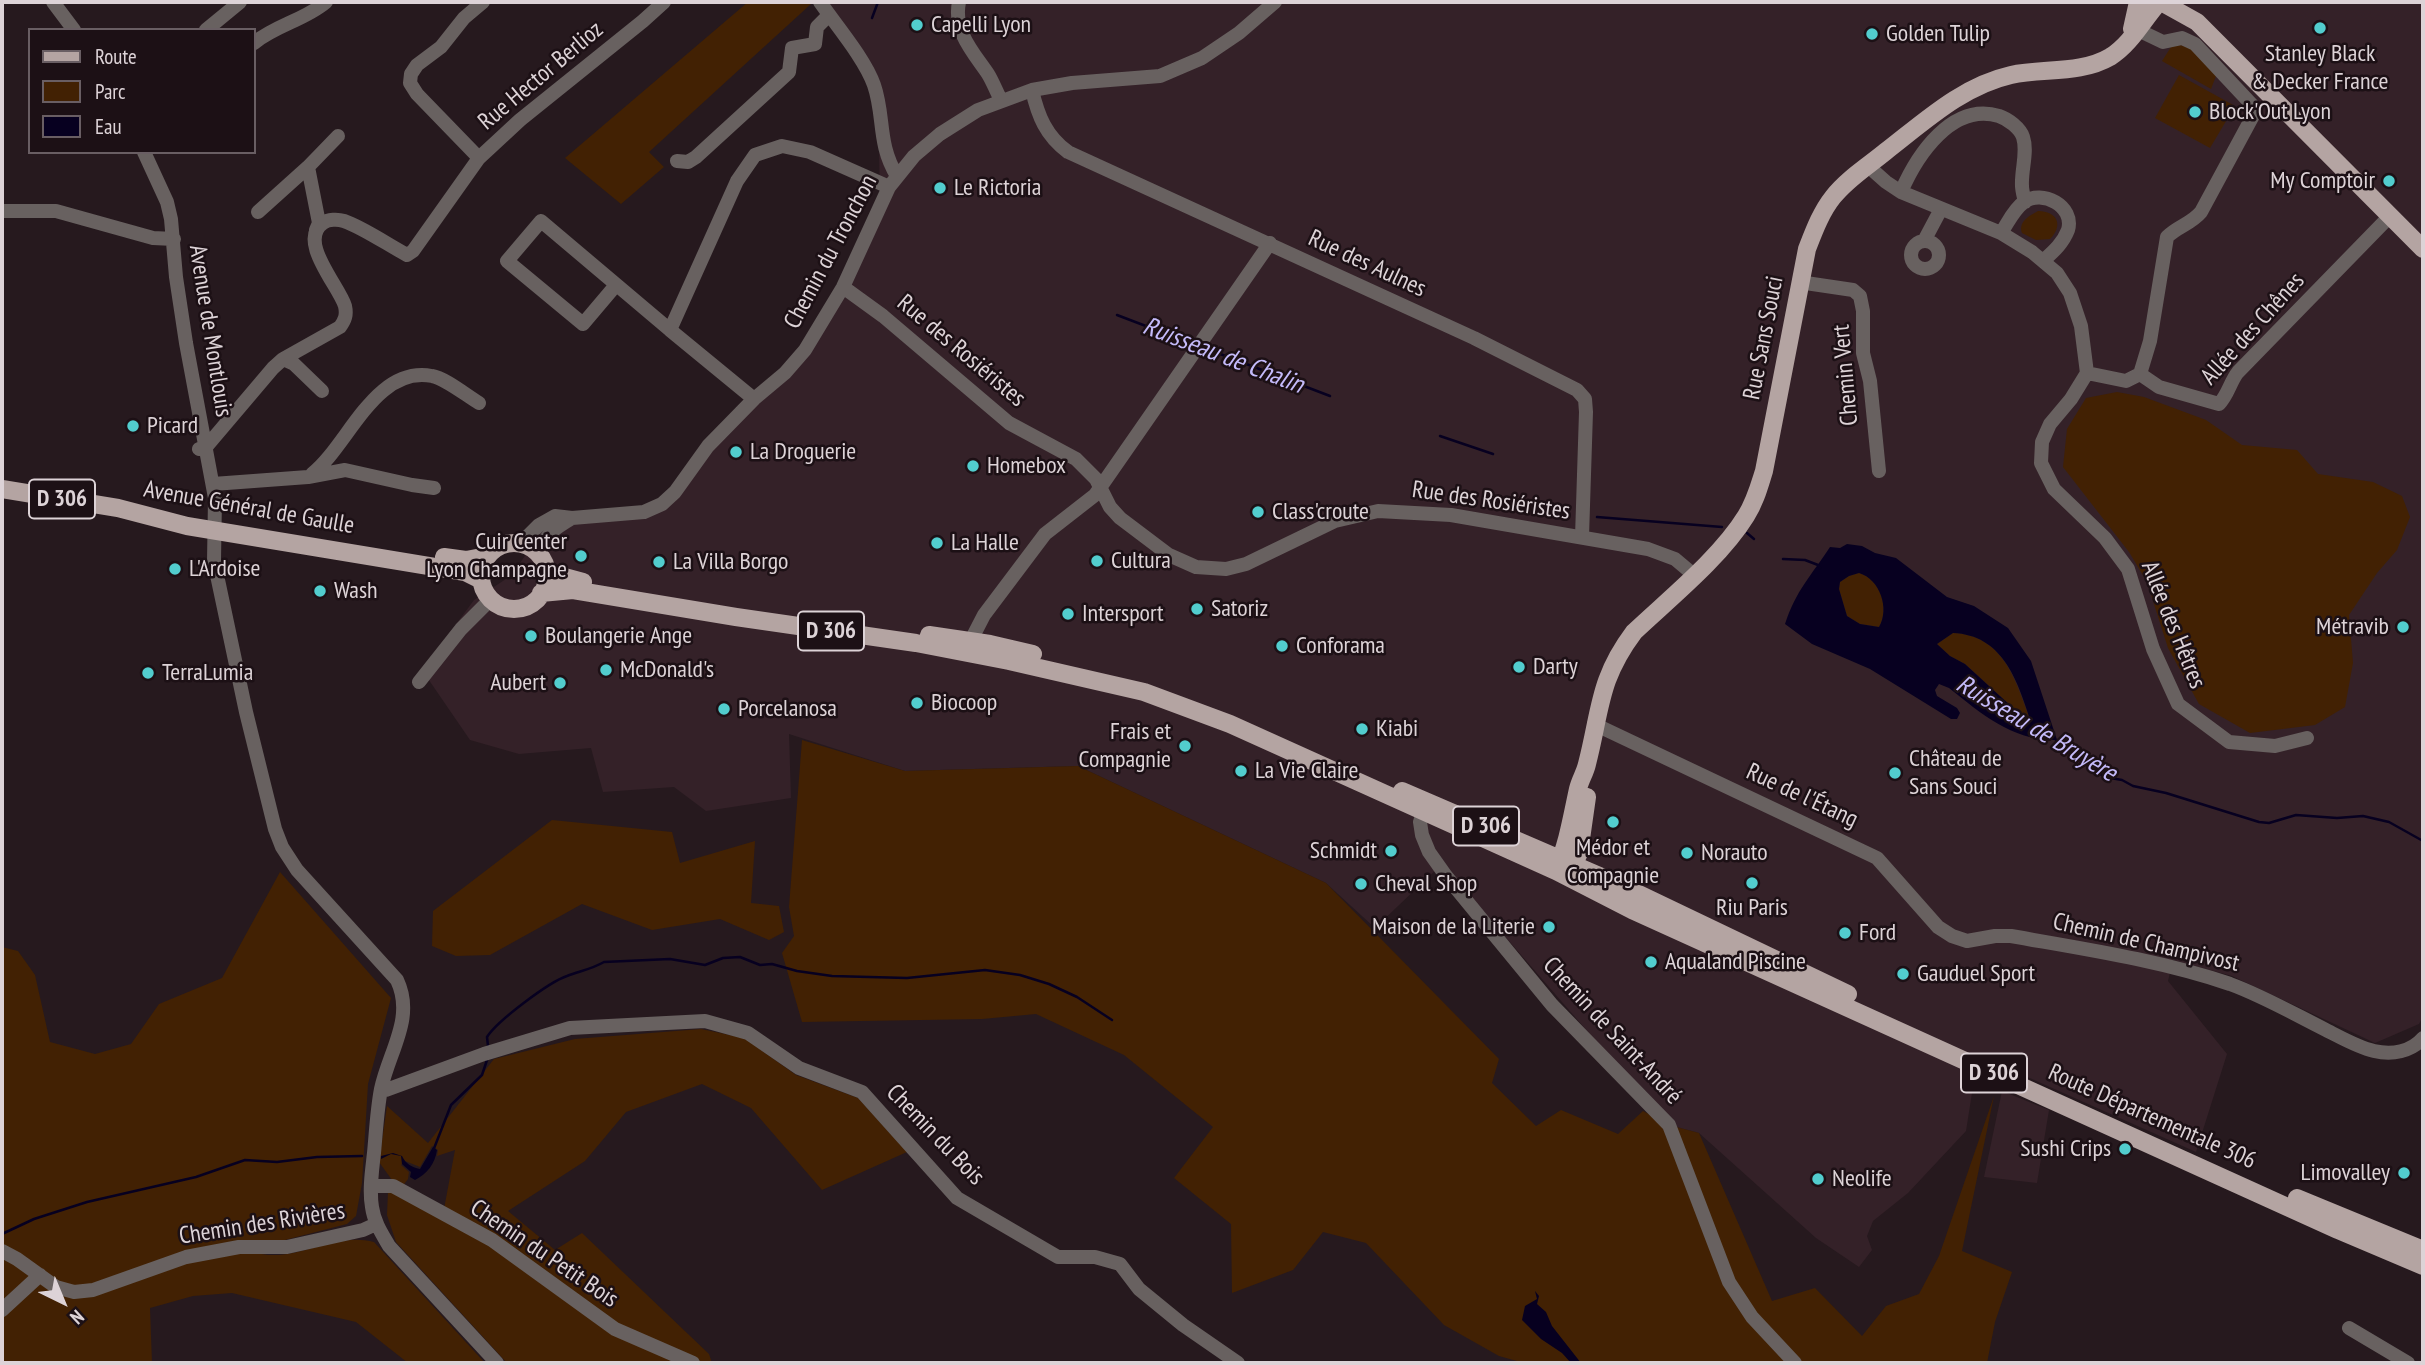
<!DOCTYPE html>
<html>
<head>
<meta charset="utf-8">
<style>
	body { margin:0 }
	#map { position:relative; width:2425px; height:1365px; overflow:hidden; background:#26191e; font-family:"PT Sans Narrow",sans-serif }
	canvas { display:block }
	.frame { position:absolute; inset:0; border:4px solid #ddd3d7; pointer-events:none }
	.legend { position:absolute; left:28px; top:28px; width:228px; height:126px; box-sizing:border-box; background:#1c1015; border:2px solid #695e63; margin:0; padding:9px 12px; list-style:none; font-size:21px; color:#ddd3d7 }
	.legend li { display:flex; align-items:center; gap:14px; height:35px }
	.legend b { width:35px; border:2px solid #695e63 }
	.north { position:absolute; left:28px; top:1267px; width:70px; height:70px; -webkit-text-stroke:5px #1c1015; paint-order:stroke; rotate:137deg; font-size:19px; font-weight:700; line-height:28px; text-align:center; color:#ddd3d7 }
	.north::after { content:''; display:block; margin:auto; width:24px; height:32px; background:#ddd3d7; clip-path:polygon(50% 0,100% 100%,50% 72%,0 100%) }
</style>
</head>
<body>
<div id="map">
<canvas width="2425" height="1365"></canvas>
<div class="frame"></div>
<ul class="legend">
<li><b style="height:9px;background:#b4a4a2"></b>Route</li>
<li><b style="height:19px;background:#422103"></b>Parc</li>
<li><b style="height:19px;background:#070020"></b>Eau</li>
</ul>
<div class="north">N</div>
</div>
<script>
const g = document.querySelector('canvas').getContext('2d');
g.lineJoin = 'round';
function paint(path, color) {
  g.fillStyle = color;
  g.fill(path, 'evenodd');
}
function strokePath(path, color, width, dash) {
  g.strokeStyle = color;
  g.lineWidth = width;
  g.lineCap = dash ? 'butt' : 'round';
  g.setLineDash(dash || []);
  g.stroke(path);
}
function label(font, color, halo, rows, align = 'center') {
  g.font = font + ' "PT Sans Narrow",sans-serif';
  g.lineWidth = 5;
  g.setLineDash([]);
  g.textBaseline = 'middle';
  g.strokeStyle = halo;
  g.fillStyle = color;
  for (const [text, x, y, turn = 0] of rows) {
    g.save();
    g.translate(x, y);
    g.rotate((+turn || 0) * Math.PI / 180);
    g.textAlign = isNaN(turn) ? turn : align;
    if (halo) g.strokeText(text, 0, 0);
    g.fillText(text, 0, 0);
    g.restore();
  }
}
paint(new Path2D(`
	M825,2H2423V1016L2419,1024L2375,1043L2232,976L2173,960L2168,981L2227,1054L2196,1152L1978,1055L1966,1131L1908,1193L1873,1221L1867,1236L1872,1250L1859,1267L1816,1238L1699,1133L1669,1125L1442,864L1375,928L1326,883L1078,766L905,771L789,734L791,798L706,811L674,787L603,792L591,748L519,754L470,740L422,670L474,600L512,575L545,526L662,504L809,348L880,207L878,87Z
	M2002,1091L2049,1110L2037,1183L1984,1177Z`), '#342128');
paint(new Path2D(`
	M748,2H810L811,4L649,152L664,167L621,204L565,158Z
	M2177,44L2191,48L2216,76L2211,89L2162,61L2171,47Z
	M2179,75L2235,106L2210,148L2155,118Z
	M2038,211C2057,211 2064,225 2050,239L2036,240L2022,233C2018,222 2029,216 2038,211Z
	M2117,392L2144,397L2206,420L2242,445L2297,450L2318,474L2373,482L2402,496L2410,517L2397,550L2377,573L2349,615L2353,663L2345,707L2315,725L2250,733L2199,704L2168,648L2147,582L2129,552L2063,467L2067,429L2086,398Z
	M1859,573C1880,579 1890,608 1879,627L1860,624L1847,616L1839,589L1840,582L1849,576Z
	M1953,633C2003,635 2015,679 2030,719L2024,718L1965,664L1950,656L1937,644Z
	M802,740L905,771L1078,766L1326,883L1499,1059L1492,1083L1536,1126L1561,1110L1618,1134L1643,1111L1669,1125L1699,1133L1772,1301L1815,1288L1862,1336L1886,1306L1919,1294L1939,1256L1994,1096L1962,1251L2012,1272L1995,1322L1987,1363H1524L1499,1356L1444,1325L1366,1243L1323,1232L1293,1270L1232,1293L1231,1224L1174,1178L1213,1127L1124,1055L1036,1014L982,1019L802,1022L782,953L794,936L789,907Z
	M552,820L672,832L680,863L755,841L751,903L779,906L784,932L769,940L720,919L652,930L582,904L490,955L456,956L432,946L433,911Z
	M280,872L391,998L368,1084L362,1183L356,1216L347,1224L281,1241L252,1240L231,1242C285,1277 325,1229 374,1242L485,1363H408L356,1322L232,1293L193,1296L150,1308L152,1363H2V947L18,951L35,975L50,1042L95,1054L131,1044L159,1004L222,978Z
	M701,1029L744,1038L796,1075L858,1098L907,1152L822,1190L751,1108L702,1084L626,1112L585,1161L508,1211L555,1250L582,1233L709,1354L712,1363H507L396,1242L387,1215L388,1192H398L444,1209L455,1150L437,1156L438,1150L432,1146L420,1167L405,1161L401,1165L409,1172L408,1179L402,1187L392,1180L379,1162L387,1106L428,1143L494,1059L575,1039Z`), '#422103');
paint(new Path2D(`
	M1847,544L1862,546L1875,553L1896,558L1947,597L1974,606L2008,628L2031,661L2057,740C2012,741 1982,714 1949,688L1939,684L1935,690L1937,696L1957,708L1960,713L1957,719H1951L1870,669L1812,644L1785,624C1796,590 1811,576 1830,547L1840,548ZM1859,573C1880,579 1890,609 1879,627L1860,624L1847,616L1839,589L1840,582L1849,576ZM1953,633C2002,635 2017,679 2030,719L2024,718L1965,664L1950,656L1937,644Z
	M433,1147L437,1150C435,1164 427,1174 415,1180L410,1177L411,1172L402,1164L401,1156L391,1154L381,1159V1156L393,1153L402,1156C406,1164 411,1167 420,1169Z
	M1535,1291L1539,1296L1537,1304L1546,1312L1552,1326L1581,1363H1571L1562,1353L1541,1339L1522,1320L1525,1306L1537,1299Z`), '#070020');
strokePath(new Path2D(`
	M872,18L878,2
	M1117,315L1193,344
	M1202,347L1330,396
	M1440,436L1493,454
	M1597,517L1722,527
	M1747,533L1754,539
	M1783,559L1805,560L1818,565L1820,568
	M2056,740L2082,752L2097,772L2105,777L2122,780L2133,786L2166,793L2259,822L2269,823L2296,815L2337,818L2363,816L2389,822L2423,841
	M488,1046L487,1037C497,1021 549,982 567,976C580,971 592,969 604,962L670,959L705,965L723,958L740,957L760,965L772,964L797,971L832,976L907,978L985,970L1020,975L1049,984L1077,997L1112,1020
	M433,1151L451,1105L482,1075L487,1060
	M2,1234L34,1219L87,1202L196,1177L245,1160L277,1162L317,1157L362,1156`), '#070020', 2.5);
strokePath(new Path2D(`
	M53,2L74,30
	M820,2C836,25 865,59 874,85C885,117 877,143 897,176
	M959,2C953,31 973,52 988,74C993,82 996,91 1001,100
	M206,30L240,2
	M2138,30L2163,42L2182,38L2195,44L2254,107L2255,112L2201,212C2191,224 2178,226 2167,237L2150,341L2140,374
	M254,43C276,25 305,20 326,2
	M1032,90C1038,116 1046,136 1068,152L1474,338L1577,390L1585,399L1586,412L1582,537
	M144,152L167,202L171,219L176,277L186,343L215,498L214,561L246,712L275,829L282,847L297,870L397,980C415,1018 389,1051 381,1089C377,1110 376,1132 374,1153C372,1171 369,1190 372,1207C374,1222 382,1234 389,1246L497,1363
	M479,158L417,94L410,83L411,74L417,65L441,47L464,18L483,2
	M677,161L688,162L696,157L789,72L792,48L815,44L817,27L829,15
	M1868,166L1886,182L1901,192L2001,233L2032,252L2057,273L2070,293L2081,326L2087,373L2071,399L2050,424L2042,442L2041,463L2054,489L2105,538L2128,569L2153,649L2178,704L2229,742L2275,746L2307,738
	M308,167L338,136
	M1901,192C1917,155 1952,102 1999,116C2008,119 2020,128 2023,137C2028,152 2021,170 2022,186C2022,191 2024,197 2025,202
	M2,211H56L153,238L174,239
	M258,212L308,167L319,223L316,230
	M2001,233C2008,223 2013,210 2024,202C2042,189 2075,206 2068,230C2063,243 2054,251 2044,260
	M1924,241L1941,209
	M1911 255a14 14 0 1 1 28 0a14 14 0 1 1-28 0Z
	M1799,282L1853,290L1860,296L1863,311V353L1870,381L1879,471
	M616,285L583,324L507,261L541,221L670,330
	M843,287L883,316L1009,423L1076,459L1096,479L1110,507L1120,518L1169,555L1196,567L1226,569L1246,564L1335,521L1378,511L1451,515L1648,549L1675,559L1694,575
	M283,359L294,364L322,391
	M2087,373L2126,381L2140,374L2159,387L2219,404C2228,395 2230,382 2238,372L2390,216
	M754,399L670,330L737,181L755,155L782,146L810,152L889,187
	M199,449L206,447L273,368L283,359L340,327C345,320 347,315 345,306C339,286 297,241 323,223C328,219 338,219 344,221C364,228 388,245 407,255L413,251L479,158L520,120L643,21L664,2
	M312,474C348,446 375,365 432,376C445,378 467,396 479,403
	M213,484L308,477L345,470L412,485L434,488
	M520,544L539,525L555,516L572,518L644,512L662,504L675,492L708,446L754,399L785,373L805,350L843,287L889,187L914,156L940,134L978,110L1032,90L1072,83L1160,76L1202,58L1239,33L1275,2
	M538,554C547,533 552,530 572,518
	M967,648L984,615L1045,534L1095,495L1270,243
	M419,682L461,629L491,599
	M1594,724L1877,858L1938,927L1952,936L1967,941L1995,936H2011C2084,949 2159,960 2230,984C2263,996 2294,1014 2326,1030C2342,1038 2357,1047 2374,1051C2392,1055 2411,1052 2423,1038
	M1423,813L1420,822L1422,835L1429,852L1446,876L1552,1005L1669,1125L1729,1282L1752,1317L1795,1363
	M381,1089L386,1090L484,1054L570,1028L705,1021L748,1033L799,1068L862,1092L957,1198L1058,1257H1095L1120,1264L1139,1289L1183,1325L1238,1363
	M371,1186H393L492,1240L615,1329L693,1363
	M2,1251L17,1259L56,1287L74,1292L93,1290L186,1257L239,1247H287L363,1230L376,1224
	M2,1310L40,1275
	M2349,1328L2408,1363`), '#686160', 14);
strokePath(new Path2D(`
	M2161,2L2197,22L2423,249
	M2132,29L2138,2
	M2,489L118,508L187,526L465,572L481,580
	M481 576a33 33 0 1 1 66 0a33 33 0 1 1-66 0Z
	M444,557L466,560L487,556
	M546,572L583,582
	M541,593L573,590L736,617L916,643L1009,661L1144,692L1230,724L1556,871L1632,910L2338,1230L2423,1266
	M929,635L990,644L1033,654
	M1402,791L1618,884L1848,994
	M1557,868C1568,843 1572,816 1578,789C1580,780 1585,773 1587,764C1601,710 1598,680 1634,632C1670,598 1720,558 1746,516C1755,502 1759,487 1764,471L1807,249C1814,231 1821,212 1833,197C1847,179 1868,166 1885,152C1924,122 1962,86 2011,75C2043,68 2081,74 2110,57C2131,44 2143,20 2159,2
	M1569,874L1579,853L1587,797
	M2297,1198L2423,1250`), '#b4a4a2', 18);
for (const [x, y, r, color] of [
	[917,25,7,"#52cdce"],
	[2320,28,7,"#52cdce"],
	[1872,34,7,"#52cdce"],
	[2195,112,7,"#52cdce"],
	[2389,181,7,"#52cdce"],
	[940,188,7,"#52cdce"],
	[133,426,7,"#52cdce"],
	[736,452,7,"#52cdce"],
	[973,466,7,"#52cdce"],
	[1258,512,7,"#52cdce"],
	[937,543,7,"#52cdce"],
	[581,556,7,"#52cdce"],
	[1097,561,7,"#52cdce"],
	[659,562,7,"#52cdce"],
	[175,569,7,"#52cdce"],
	[320,591,7,"#52cdce"],
	[1197,609,7,"#52cdce"],
	[1068,614,7,"#52cdce"],
	[2403,627,7,"#52cdce"],
	[531,636,7,"#52cdce"],
	[1282,646,7,"#52cdce"],
	[1519,667,7,"#52cdce"],
	[606,670,7,"#52cdce"],
	[148,673,7,"#52cdce"],
	[560,683,7,"#52cdce"],
	[917,703,7,"#52cdce"],
	[724,709,7,"#52cdce"],
	[1362,729,7,"#52cdce"],
	[1185,746,7,"#52cdce"],
	[1241,771,7,"#52cdce"],
	[1895,773,7,"#52cdce"],
	[1613,822,7,"#52cdce"],
	[1391,851,7,"#52cdce"],
	[1687,853,7,"#52cdce"],
	[1752,883,7,"#52cdce"],
	[1361,884,7,"#52cdce"],
	[1549,927,7,"#52cdce"],
	[1845,933,7,"#52cdce"],
	[1651,962,7,"#52cdce"],
	[1903,974,7,"#52cdce"],
	[2125,1149,7,"#52cdce"],
	[2404,1173,7,"#52cdce"],
	[1818,1179,7,"#52cdce"]
]) {
  const dot = new Path2D();
  dot.arc(x, y, r, 0, 2 * Math.PI);
  g.fillStyle = color;
  g.fill(dot);
  strokePath(dot, '#1c1015', 2.5);
}
for (const [x, y, w] of [
	[62,499,66],
	[831,631,66],
	[1486,826,66],
	[1994,1073,66]
]) {
  const box = new Path2D();
  box.roundRect(x - w / 2, y - 19.5, w, 39, 5);
  g.fillStyle = '#1c1015';
  g.fill(box);
  strokePath(box, '#ddd3d7', 2);
}
label('bold 23px', '#ddd3d7', null, [
	["D 306",62,499],
	["D 306",831,631],
	["D 306",1486,826],
	["D 306",1994,1073]
]);
label('24px', '#ddd3d7', '#1c1015', [
	["Capelli Lyon",931,25],
	["Golden Tulip",1886,34],
	["Stanley Black",2320,54,"center"],
	["& Decker France",2320,82,"center"],
	["Block'Out Lyon",2209,112],
	["My Comptoir",2375,181,"right"],
	["Le Rictoria",954,188],
	["Picard",147,426],
	["La Droguerie",750,452],
	["Homebox",987,466],
	["Class'croute",1272,512],
	["Cuir Center",567,542,"right"],
	["Lyon Champagne",567,570,"right"],
	["La Halle",951,543],
	["Cultura",1111,561],
	["La Villa Borgo",673,562],
	["L'Ardoise",189,569],
	["Wash",334,591],
	["Satoriz",1211,609],
	["Intersport",1082,614],
	["Métravib",2389,627,"right"],
	["Boulangerie Ange",545,636],
	["Conforama",1296,646],
	["Darty",1533,667],
	["McDonald's",620,670],
	["TerraLumia",162,673],
	["Aubert",546,683,"right"],
	["Biocoop",931,703],
	["Porcelanosa",738,709],
	["Kiabi",1376,729],
	["Frais et",1171,732,"right"],
	["Compagnie",1171,760,"right"],
	["Château de",1909,759],
	["Sans Souci",1909,787],
	["La Vie Claire",1255,771],
	["Médor et",1613,848,"center"],
	["Compagnie",1613,876,"center"],
	["Schmidt",1377,851,"right"],
	["Norauto",1701,853],
	["Cheval Shop",1375,884],
	["Riu Paris",1752,908,"center"],
	["Maison de la Literie",1535,927,"right"],
	["Ford",1859,933],
	["Aqualand Piscine",1665,962],
	["Gauduel Sport",1917,974],
	["Sushi Crips",2111,1149,"right"],
	["Limovalley",2390,1173,"right"],
	["Neolife",1832,1179]
], 'left');
label('24px', '#ddd3d7', '#1c1015', [
	["Rue Hector Berlioz",541,76,-40],
	["Chemin du Tronchon",831,252,-62],
	["Rue des Aulnes",1367,264,25],
	["Allée des Chênes",2253,329,-48],
	["Avenue de Montlouis",210,331,81],
	["Rue Sans Souci",1764,338,-79],
	["Rue des Rosiéristes",961,351,40],
	["Chemin Vert",1846,375,-95],
	["Rue des Rosiéristes",1491,501,8],
	["Avenue Général de Gaulle",249,508,10],
	["Allée des Hêtres",2173,625,68],
	["Rue de l'Étang",1802,796,25],
	["Chemin de Champivost",2146,943,13],
	["Chemin de Saint-André",1612,1031,47],
	["Route Départementale 306",2152,1117,24],
	["Chemin du Bois",935,1135,46],
	["Chemin des Rivières",262,1224,-9],
	["Chemin du Petit Bois",544,1254,34]
]);
label('italic 26px', '#c4bafa', '#1c1015', [
	["Ruisseau de Chalin",1223,356,21],
	["Ruisseau de Bruyère",2036,729,31]
]);
</script>
</body>
</html>
